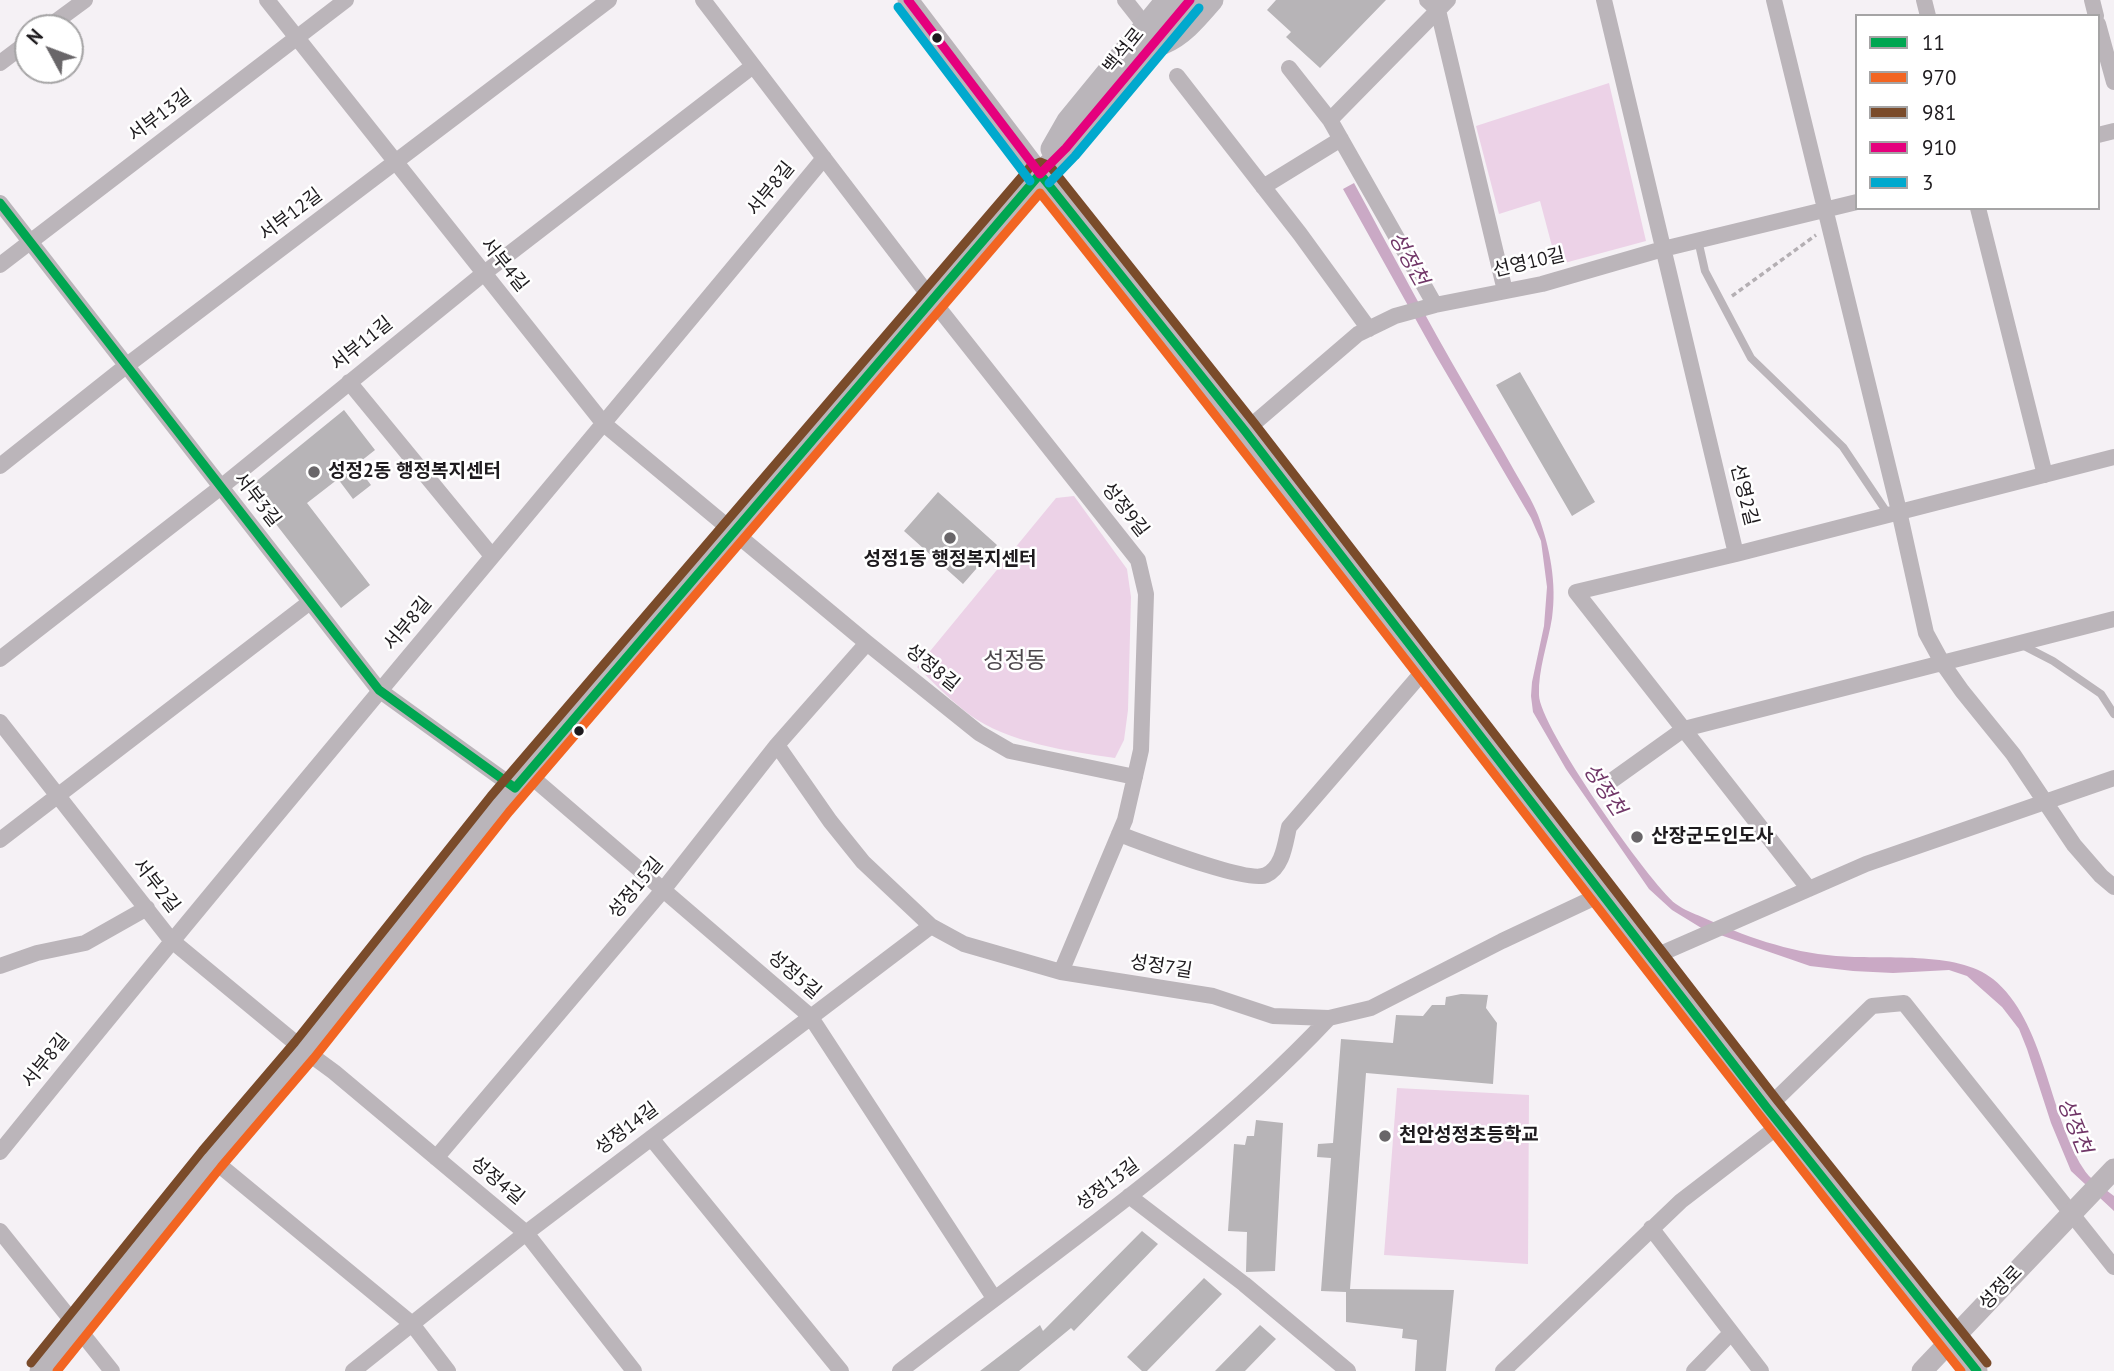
<!DOCTYPE html>
<html>
<head>
<meta charset="utf-8">
<style>
	body { margin:0 }
	#map { position:relative; width:2114px; height:1371px; overflow:hidden; background:#f5f1f5; font-family:"PT Sans",sans-serif }
	canvas { display:block }
	.legend { position:absolute; left:1855px; top:14px; width:245px; height:196px; box-sizing:border-box; background:#fff; border:2px solid #a5a4a5; margin:0; padding:9px 12px; list-style:none; font-size:21px; color:#1e1b1e }
	.legend li { display:flex; align-items:center; gap:14px; height:35px }
	.legend b { width:35px; border:2px solid #a5a4a5 }
	.north { position:absolute; left:14px; top:14px; width:70px; height:70px; box-sizing:border-box; background:#fff; border:2px solid #a5a4a5; border-radius:50%; rotate:311deg; font-size:19px; font-weight:700; line-height:28px; text-align:center; color:#1e1b1e }
	.north::after { content:''; display:block; margin:auto; width:24px; height:32px; background:#696669; clip-path:polygon(50% 0,100% 100%,50% 72%,0 100%) }
</style>
</head>
<body>
<div id="map">
<canvas width="2114" height="1371"></canvas>
<ul class="legend">
<li><b style="height:9px;background:#00a651"></b>11</li>
<li><b style="height:9px;background:#f26522"></b>970</li>
<li><b style="height:9px;background:#7a4b2a"></b>981</li>
<li><b style="height:9px;background:#e5007d"></b>910</li>
<li><b style="height:9px;background:#00a9ce"></b>3</li>
</ul>
<div class="north">N</div>
</div>
<script>
const g = document.querySelector('canvas').getContext('2d');
g.lineJoin = 'round';
function paint(path, color) {
  g.fillStyle = color;
  g.fill(path, 'evenodd');
}
function strokePath(path, color, width, dash) {
  g.strokeStyle = color;
  g.lineWidth = width;
  g.lineCap = dash ? 'butt' : 'round';
  g.setLineDash(dash || []);
  g.stroke(path);
}
function label(font, color, halo, rows, align = 'center') {
  g.font = font + ' "PT Sans","Noto Sans KR",sans-serif';
  g.lineWidth = 5;
  g.setLineDash([]);
  g.textBaseline = 'middle';
  g.strokeStyle = halo;
  g.fillStyle = color;
  for (const [text, x, y, turn = 0] of rows) {
    g.save();
    g.translate(x, y);
    g.rotate((+turn || 0) * Math.PI / 180);
    g.textAlign = isNaN(turn) ? turn : align;
    if (halo) g.strokeText(text, 0, 0);
    g.fillText(text, 0, 0);
    g.restore();
  }
}
paint(new Path2D(`
	M1609,83L1646,241L1557,265L1540,201L1499,214L1476,126Z
	M1074,496L1127,569L1131,597L1128,710L1124,740L1115,758C1071,752 1006,742 970,715C951,701 934,683 917,667L1056,498Z
	M1397,1088L1529,1095L1528,1264L1384,1255Z`), '#ecd2e7');
paint(new Path2D(`
	M1354,183C1391,251 1427,320 1466,387C1482,415 1499,443 1515,472C1523,486 1532,500 1538,515C1550,547 1557,584 1552,618C1548,643 1538,670 1539,695C1539,726 1649,883 1676,904C1684,910 1693,913 1702,917C1744,936 1788,952 1836,956C1881,960 1957,950 1993,979C2045,1021 2048,1112 2083,1168C2089,1179 2104,1188 2114,1196V1211L2071,1171L2051,1123L2027,1049L2019,1029L2002,1007L1967,976L1949,970L1893,973L1853,971L1810,966L1703,929L1672,910L1649,889L1566,769L1533,712L1531,696L1532,682L1544,626L1547,587L1541,541L1531,518L1435,354L1343,189Z`), '#caa9c5');
paint(new Path2D(`
	M1276,0H1386L1320,68L1286,37L1291,32L1267,10Z
	M1520,372L1595,502L1572,516L1496,385Z
	M344,410L375,450L356,465L371,485L353,499L338,479L307,503L370,585L341,608L248,488Z
	M938,492L997,545L963,584L904,531Z
	M1461,994L1488,995L1486,1008L1497,1023L1493,1084L1366,1073L1350,1289L1454,1290L1446,1371H1415L1417,1340L1402,1338L1403,1329L1346,1322V1292L1321,1291L1331,1158L1317,1157L1318,1144L1333,1143L1341,1039L1393,1043L1396,1015L1423,1016L1432,1005H1445L1446,997Z
	M1256,1120L1283,1123L1275,1271L1246,1272L1247,1232L1228,1231L1234,1144L1245,1145L1247,1136H1254Z
	M1142,1231L1158,1244L1074,1331L1071,1328L1019,1371H980L1040,1325L1043,1331Z
	M1204,1278L1222,1294L1147,1371H1142L1127,1357Z
	M1260,1325L1276,1339L1245,1371H1215Z`), '#b7b4b7');
strokePath(new Path2D(`
	M1732,296L1816,235`), '#b4afb3', 3.5, [5, 3.5]);
strokePath(new Path2D(`
	M1698,240L1705,271L1751,358L1843,447L1888,514
	M2022,645L2053,661L2101,694L2114,714`), '#bbb5ba', 8);
strokePath(new Path2D(`
	M267,0L604,424L867,643L979,733L1010,751L1135,777
	M703,0L933,301L1138,560L1146,594L1141,750L1125,820L1061,972
	M1125,0L1140,19
	M1427,0L1438,10L1505,291
	M1604,0L1736,554L1576,592L1809,889
	M1774,0L1899,511L1926,633L1943,664L1962,691L2013,754L2074,845L2101,876L2114,887
	M1924,0L1928,16
	M2092,0L2096,16
	M2098,24L2114,82
	M47,28L85,0
	M0,63L28,42
	M1289,68L1330,120L1435,305
	M1177,76L1300,234L1369,329
	M1330,120L1448,0
	M2098,135L2114,131
	M1263,187L1341,139
	M0,203L379,690L515,788
	M1978,208L2045,475
	M0,265L346,0
	M349,382L492,556
	M1245,431L1358,334L1395,316L1435,305L1542,284L1663,249L1857,202
	M0,466L126,366L609,0
	M1736,554L2114,457
	M0,659L221,487L483,274L753,66
	M0,722L171,940L304,1050L334,1072L526,1233L634,1371
	M777,745L830,821L863,862L931,926L964,944L1061,972L1213,996L1273,1016L1329,1018L1371,1008L1502,941L1602,894
	M527,773L810,1016L994,1298
	M1607,784L1684,729L2114,619
	M1119,834C1144,843 1248,884 1266,875C1283,867 1285,844 1289,827L1427,667
	M0,840L310,602
	M1651,958L1866,864L2114,778
	M0,966L37,953L85,943L147,908
	M1767,1108L1872,1006L1904,1003L2114,1267
	M651,1138L841,1371
	M0,1152C271,817 550,490 824,158
	M436,1158L663,890L777,745L867,643
	M212,1159L412,1324L448,1371
	M1129,1196L1244,1284L1348,1371
	M1651,1228L1761,1371
	M0,1231L112,1371
	M353,1371L526,1233L931,926
	M900,1371C1046,1257 1202,1153 1329,1018
	M1503,1371L1681,1201L1780,1125
	M1694,1371L1731,1333`), '#bbb5ba', 16);
strokePath(new Path2D(`
	M908,0L1040,174L1245,431L1780,1125L1977,1371
	M1922,1371L2114,1169`), '#bbb5ba', 21);
strokePath(new Path2D(`
	M1163,43C1183,35 1198,16 1212,0
	M1052,149L1068,121L1167,0
	M41,1371L212,1159L304,1050L500,804L933,301L1040,174L1066,148L1190,0`), '#bab5ba', 23);
strokePath(new Path2D(`
	M0,203L379,690L515,788L1040,174L1245,431L1767,1108L1977,1371`), '#00a651', 9);
strokePath(new Path2D(`
	M57,1371L221,1167L314,1058L509,812L1040,193C1351,583 1650,981 1961,1371`), '#f26522', 9);
strokePath(new Path2D(`
	M31,1363L202,1151L295,1042L491,796L1031,166L1040,162L1050,166L1255,424L1777,1100L1987,1363`), '#7a4b2a', 9);
strokePath(new Path2D(`
	M908,0L1040,174
	M1040,174L1066,148L1190,0`), '#e5007d', 9);
strokePath(new Path2D(`
	M898,7L1030,181
	M1049,183L1075,156L1199,8`), '#00a9ce', 9);
for (const [x, y, r, color] of [
	[937,38,6,"#1e1b1e"],
	[314,472,7,"#696669"],
	[950,538,7,"#696669"],
	[579,731,6,"#1e1b1e"],
	[1637,837,7,"#696669"],
	[1385,1136,7,"#696669"]
]) {
  const dot = new Path2D();
  dot.arc(x, y, r, 0, 2 * Math.PI);
  g.fillStyle = color;
  g.fill(dot);
  strokePath(dot, '#fff', 2.5);
}
label('19px', '#1e1b1e', '#fff', [
	["백석로",1124,51,-51],
	["서부13길",160,116,-37],
	["서부8길",771,189,-51],
	["서부12길",291,215,-37],
	["선영10길",1529,263,-13],
	["서부4길",504,265,51],
	["서부11길",362,344,-39],
	["선영2길",1744,495,76],
	["서부3길",257,500,52],
	["성정9길",1125,510,52],
	["서부8길",408,624,-50],
	["성정8길",932,668,39],
	["서부2길",156,886,52],
	["성정15길",636,888,-50],
	["성정7길",1161,967,9],
	["성정5길",794,975,41],
	["서부8길",46,1061,-51],
	["성정14길",627,1129,-37],
	["성정4길",497,1181,40],
	["성정13길",1108,1185,-37],
	["성정로",2001,1288,-46]
]);
label('bold 19px', '#1e1b1e', '#fff', [
	["성정2동 행정복지센터",328,472],
	["성정1동 행정복지센터",950,560,"center"],
	["산장군도인도사",1651,837],
	["천안성정초등학교",1399,1136]
], 'left');
label('italic 21px', '#713768', '#fff', [
	["성정천",1408,259,61],
	["성정천",1604,790,56],
	["성정천",2074,1126,68]
]);
label('23px', '#4d474c', '#fff', [
	["성정동",1015,661]
]);
</script>
</body>
</html>
